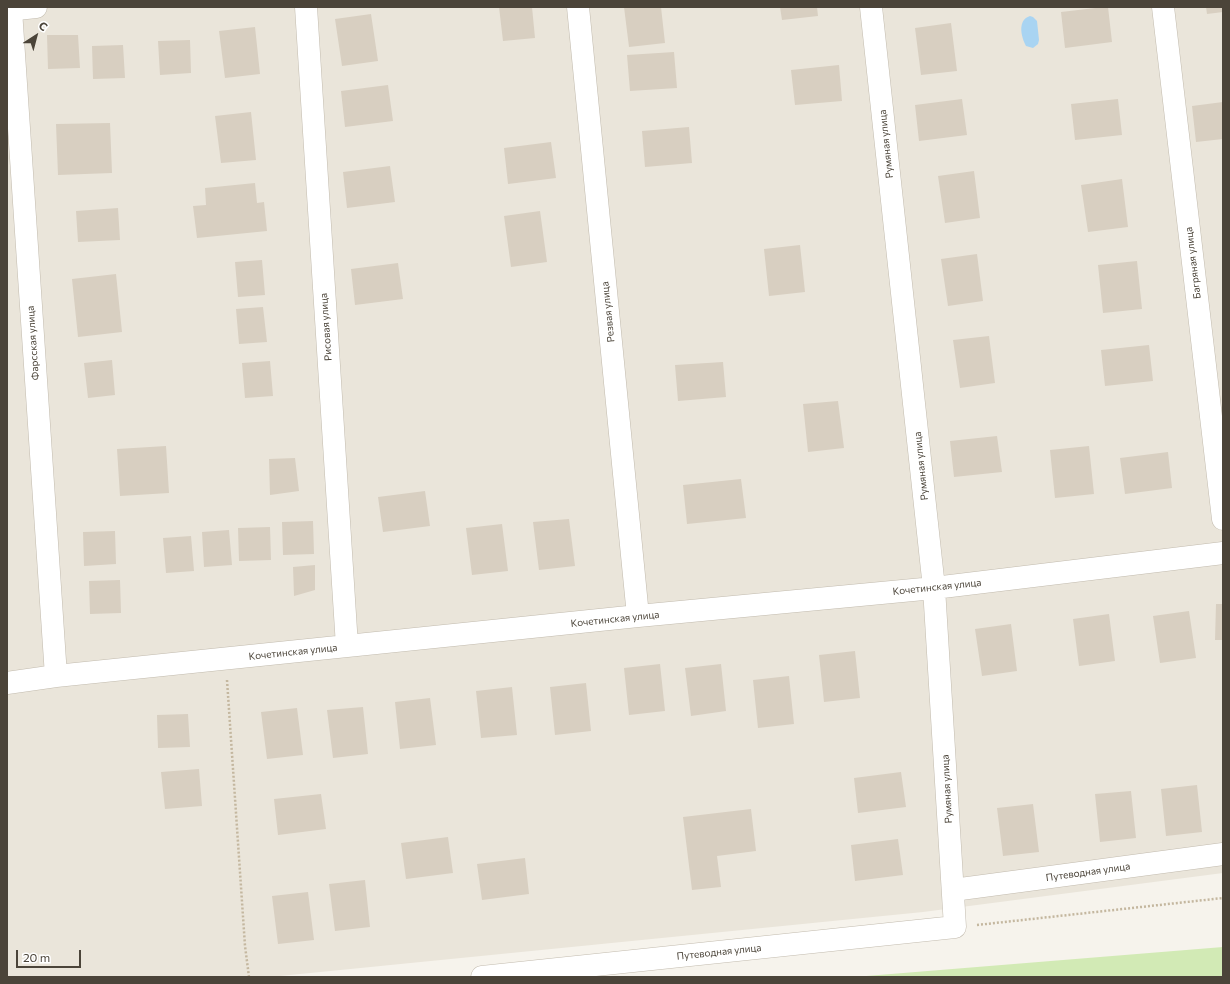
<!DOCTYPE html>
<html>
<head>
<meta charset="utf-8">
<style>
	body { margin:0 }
	#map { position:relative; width:1230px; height:984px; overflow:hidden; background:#f6f3ec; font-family:Commissioner,sans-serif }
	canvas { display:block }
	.frame { position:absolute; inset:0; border:8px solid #4b4439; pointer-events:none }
	.north { position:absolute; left:16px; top:16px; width:40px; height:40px; -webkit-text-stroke:3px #fff; paint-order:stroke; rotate:36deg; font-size:11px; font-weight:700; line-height:16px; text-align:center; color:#4b4439 }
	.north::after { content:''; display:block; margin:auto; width:14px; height:18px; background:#4b4439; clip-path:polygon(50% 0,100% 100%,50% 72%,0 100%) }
	.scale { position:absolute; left:16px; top:950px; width:65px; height:18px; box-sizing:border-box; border:2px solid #4b4439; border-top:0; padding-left:5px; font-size:12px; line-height:14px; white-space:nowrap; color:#4b4439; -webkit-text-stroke:3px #fff; paint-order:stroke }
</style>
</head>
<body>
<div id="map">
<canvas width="1230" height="984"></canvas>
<div class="frame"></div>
<div class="north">С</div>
<div class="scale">20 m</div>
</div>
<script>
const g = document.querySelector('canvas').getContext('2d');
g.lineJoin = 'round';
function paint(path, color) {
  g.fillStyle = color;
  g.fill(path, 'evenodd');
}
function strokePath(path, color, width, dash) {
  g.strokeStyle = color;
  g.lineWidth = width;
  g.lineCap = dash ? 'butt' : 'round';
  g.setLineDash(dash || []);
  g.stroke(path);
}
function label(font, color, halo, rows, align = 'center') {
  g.font = font + ' Commissioner,sans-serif';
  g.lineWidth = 3.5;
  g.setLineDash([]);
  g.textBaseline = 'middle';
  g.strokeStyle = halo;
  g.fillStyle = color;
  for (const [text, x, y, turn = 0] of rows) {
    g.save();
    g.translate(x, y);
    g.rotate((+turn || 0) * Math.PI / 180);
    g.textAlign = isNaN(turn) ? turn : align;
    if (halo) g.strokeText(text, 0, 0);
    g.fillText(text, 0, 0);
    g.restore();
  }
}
paint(new Path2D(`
	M7,7H1223V873L923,912L270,977H7Z`), '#eae5da');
paint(new Path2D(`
	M1223,947V977H854Z`), '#d2eab5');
paint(new Path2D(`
	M1030,16L1033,17L1037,21L1039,40L1038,44L1033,48L1026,46C1021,37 1017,20 1030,16Z`), '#a9d4f2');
paint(new Path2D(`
	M499,7H532L535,38L503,41Z
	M624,7H661L665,43L629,47Z
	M780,7H817L818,16L782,20Z
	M1104,7H1108L1112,42L1065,48L1061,12Z
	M1206,7H1223V12L1207,14Z
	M371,14L378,61L342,66L335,19Z
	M951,23L957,71L921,75L915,28Z
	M255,27L260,74L225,78L219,31Z
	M47,35H78L80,68L48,69Z
	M190,40L191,73L160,75L158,41Z
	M123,45L125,78L93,79L92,46Z
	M674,52L677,88L630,91L627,55Z
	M839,65L842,101L795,105L791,70Z
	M388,85L393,121L345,127L341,91Z
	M962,99L967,135L919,141L915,105Z
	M1118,99L1122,135L1075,140L1071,104Z
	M1223,102V139L1196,142L1192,106Z
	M251,112L256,160L221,163L215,116Z
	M110,123L112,173L58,175L56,124Z
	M689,127L692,163L645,167L642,131Z
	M551,142L556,178L508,184L504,148Z
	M390,166L395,202L347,208L343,172Z
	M974,171L980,218L945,223L938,176Z
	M1122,179L1128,227L1088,232L1081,185Z
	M255,183L257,203L264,202L267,231L197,238L193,206L206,205L205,188Z
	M118,208L120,240L78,242L76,211Z
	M540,211L547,262L511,267L504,216Z
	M800,245L805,292L769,296L764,249Z
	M977,254L983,301L948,306L941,259Z
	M262,260L265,295L238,297L235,262Z
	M1137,261L1142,309L1103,313L1098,265Z
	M398,263L403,299L355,305L351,269Z
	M116,274L122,332L78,337L72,279Z
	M263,307L267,342L239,344L236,309Z
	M989,336L995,383L960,388L953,340Z
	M1149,345L1153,381L1105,386L1101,350Z
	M112,360L115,395L88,398L84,363Z
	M270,361L273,396L245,398L242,363Z
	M723,362L726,397L678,401L675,365Z
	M838,401L844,448L808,452L803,404Z
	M997,436L1002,472L954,477L950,441Z
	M166,446L169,493L120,496L117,449Z
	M1089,446L1094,494L1055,498L1050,450Z
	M1168,452L1172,488L1125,494L1120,458Z
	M295,458L299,491L270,495L269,459Z
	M741,479L746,518L687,524L683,485Z
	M425,491L430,526L383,532L378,497Z
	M569,519L575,566L539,570L533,522Z
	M313,521L314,554L283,555L282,522Z
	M502,524L508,571L472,575L466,528Z
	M270,527L271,560L239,561L238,528Z
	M229,530L232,565L204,567L202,532Z
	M115,531L116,564L84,566L83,532Z
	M191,536L194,571L166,573L163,538Z
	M315,565V590L294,596L293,567Z
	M120,580L121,613L90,614L89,581Z
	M1216,604H1223V640H1215Z
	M1189,611L1196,658L1160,663L1153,616Z
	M1109,614L1115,661L1079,666L1073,619Z
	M1011,624L1017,671L982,676L975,629Z
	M855,651L860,698L824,702L819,655Z
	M660,664L665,711L629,715L624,668Z
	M721,664L726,711L691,716L685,668Z
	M789,676L794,724L758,728L753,680Z
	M586,683L591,731L555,735L550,687Z
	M512,687L517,735L481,738L476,691Z
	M430,698L436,745L400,749L395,702Z
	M363,707L368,754L333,758L327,710Z
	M297,708L303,755L267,759L261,712Z
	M188,714L190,747L158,748L157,715Z
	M199,769L202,806L165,809L161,772Z
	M901,772L906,807L858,813L854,778Z
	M1197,785L1202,832L1166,836L1161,789Z
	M1131,791L1136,838L1100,842L1095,794Z
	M321,794L326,829L278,835L274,799Z
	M1033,804L1039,852L1003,856L997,808Z
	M751,809L756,851L717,856L721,887L692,890L683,817Z
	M448,837L453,873L406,879L401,843Z
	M898,839L903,875L855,881L851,845Z
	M525,858L529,894L482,900L477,864Z
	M365,880L370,927L335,931L329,884Z
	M308,892L314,940L278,944L272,896Z`), '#d8cfc1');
const minor = new Path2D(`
	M306,7L347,646
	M578,7L638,616
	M1163,7L1223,519
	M7,10L36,7
	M11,10L56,676
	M7,683L56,676L638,616L934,588L1223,553
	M953,890L1223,854
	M482,977L955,927L934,588L871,7`);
strokePath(minor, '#c2bbae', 23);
strokePath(new Path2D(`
	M227,680L245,946L249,977
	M977,925L1223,898`), '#c4b79f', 2.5, [2, 2]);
strokePath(minor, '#fff', 22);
label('10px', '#4b4439', '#fff', [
	["Румяная улица",886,144,-96],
	["Багряная улица",1193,263,-97],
	["Резвая улица",608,312,-96],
	["Рисовая улица",326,327,-94],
	["Фарсская улица",33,343,-94],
	["Румяная улица",921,466,-96],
	["Кочетинская улица",937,587,-6],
	["Кочетинская улица",615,619,-6],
	["Кочетинская улица",293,652,-6],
	["Румяная улица",947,789,-93],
	["Путеводная улица",1088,872,-8],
	["Путеводная улица",719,952,-6]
]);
</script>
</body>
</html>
